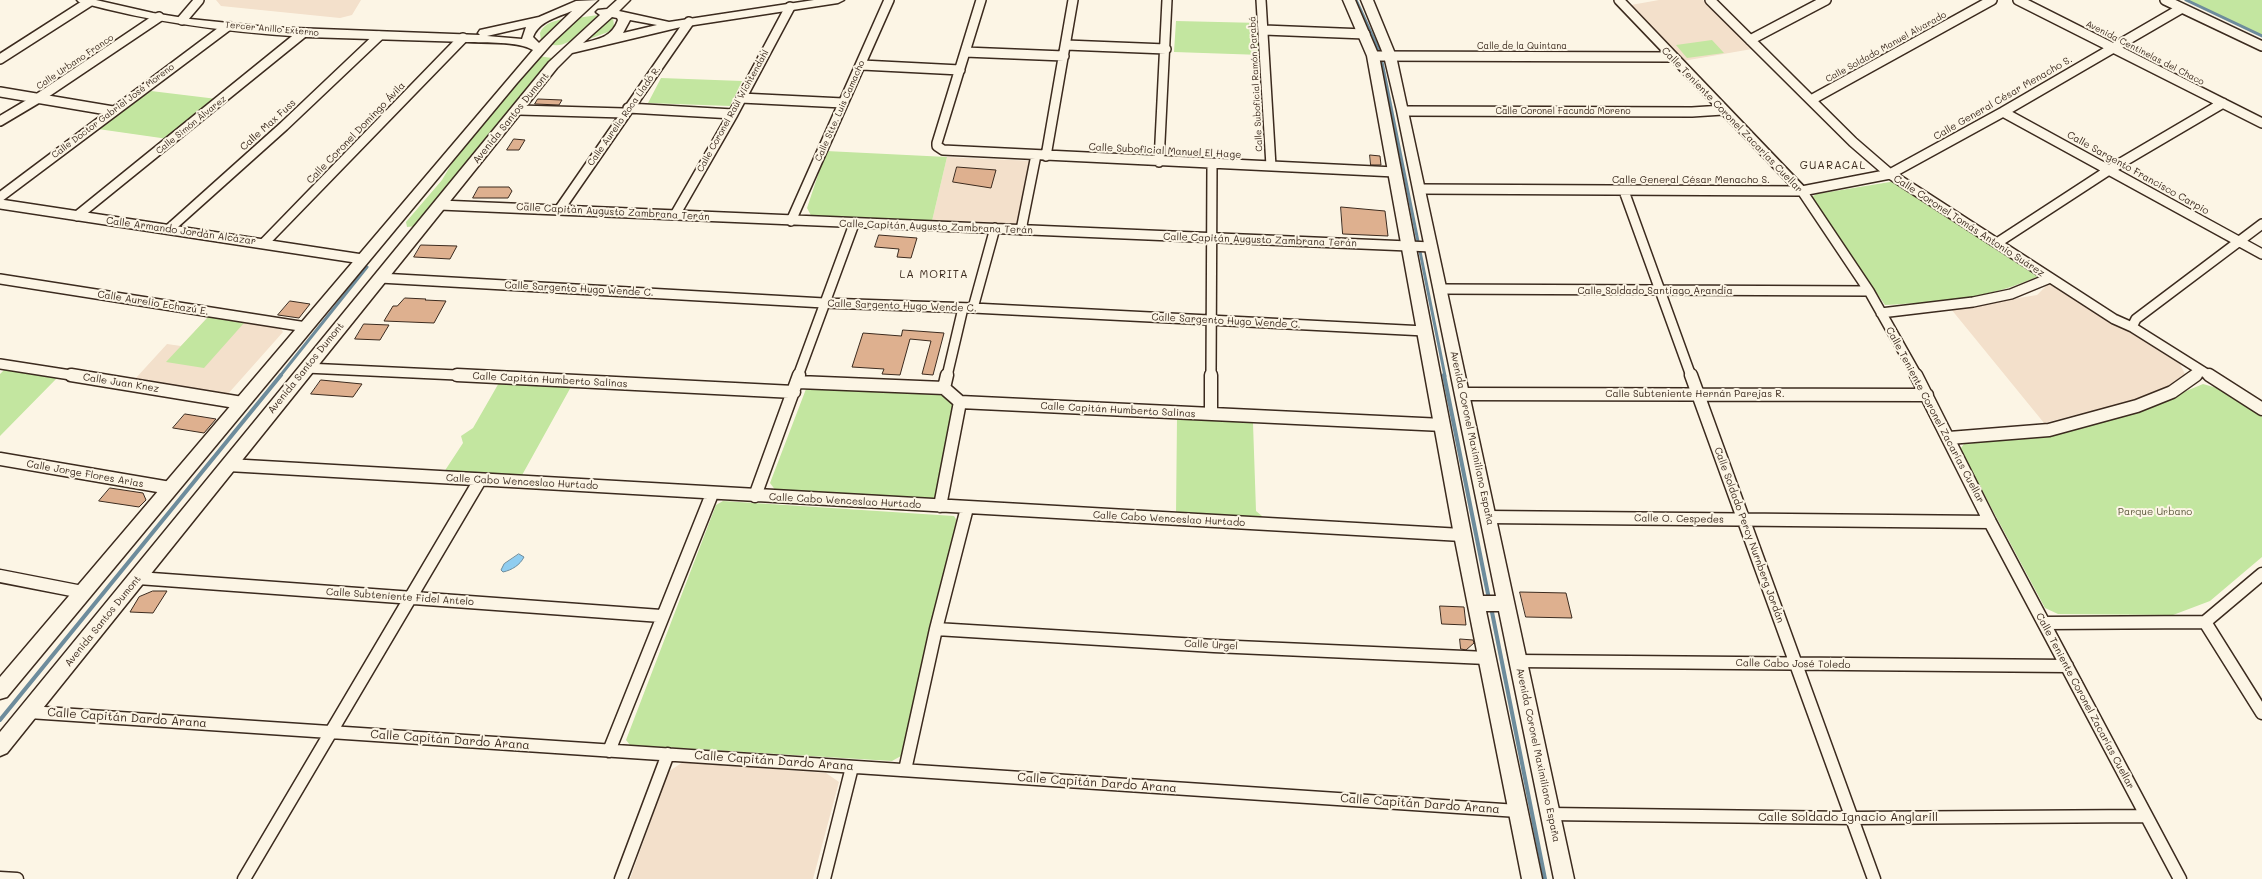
<!DOCTYPE html>
<html>
<head>
<meta charset="utf-8">
<style>
	body { margin:0 }
	canvas { display:block; background:#fcf5e5 }
</style>
</head>
<body>
<canvas width="2262" height="879"></canvas>
<script>
const g = document.querySelector('canvas').getContext('2d');
g.lineJoin = 'round';
function paint(path, color) {
  g.fillStyle = color;
  g.fill(path, 'evenodd');
}
function strokePath(path, color, width, dash) {
  g.strokeStyle = color;
  g.lineWidth = width;
  g.lineCap = dash ? 'butt' : 'round';
  g.setLineDash(dash || []);
  g.stroke(path);
}
function label(font, color, halo, rows, align = 'center') {
  g.font = font + ' Mali,sans-serif';
  g.lineWidth = 4;
  g.setLineDash([]);
  g.textBaseline = 'middle';
  g.strokeStyle = halo;
  g.fillStyle = color;
  for (const [text, x, y, turn = 0] of rows) {
    g.save();
    g.translate(x, y);
    g.rotate((+turn || 0) * Math.PI / 180);
    g.textAlign = isNaN(turn) ? turn : align;
    if (halo) g.strokeText(text, 0, 0);
    g.fillText(text, 0, 0);
    g.restore();
  }
}
paint(new Path2D(`
	M216,0H361L352,15L340,18L221,6Z
	M1659,0H1703L1752,49L1683,61L1631,5Z
	M947,157L1033,161L1022,225L932,221Z
	M2054,284L2180,364L2185,374L2168,386L2135,400L2044,423L1951,309L2037,295L2047,285Z
	M208,317L280,328L283,332L227,395L135,379L167,344L181,346Z
	M683,762L826,773L839,782L813,879H630L668,772Z`), '#f3e0cb');
paint(new Path2D(`
	M2186,0H2262V36Z
	M598,15C585,27 569,51 549,44L577,18Z
	M610,16L613,17L614,26L608,32L581,42Z
	M563,19L541,41L540,33C544,23 554,21 563,19Z
	M1176,21L1261,23L1262,55L1174,52Z
	M1712,40L1724,53L1687,58L1676,45Z
	M538,56L552,58L526,92L417,226L407,227L406,222L442,180L455,158Z
	M661,78L742,81L730,106L648,103Z
	M151,91L217,99L168,139L98,129Z
	M826,151L947,157L932,221H814L807,208Z
	M1890,182H1895L2041,275C1989,299 1941,302 1885,305L1813,201V196L1817,194Z
	M208,317L244,323L204,368L166,362Z
	M6,368L58,377L0,436V374Z
	M500,381L572,385L521,477L444,472L463,443L461,436L473,428Z
	M2203,384L2224,390L2262,417V557L2210,601L2173,615L2058,614L2045,608L1962,453L1961,448L1964,444L2051,434L2141,410Z
	M817,386L941,392L955,405L936,497L923,502L776,491L770,483L806,389Z
	M1177,418L1253,423L1256,511L1262,516L1261,520L1176,515Z
	M723,501L954,516L958,522L901,756L892,761L630,745L626,740L716,505Z`), '#c3e6a0');
const water = new Path2D(`
	M519,554L524,557C520,565 512,570 503,572L501,570L504,564Z`);
paint(water, '#8fcdf0');
strokePath(water, '#6d8c9c', 1);
strokePath(new Path2D(`
	M1356,0L1379,50L1382,62L1445,376
	M2186,0L2262,36
	M280,376L367,267`), '#6d8c9c', 3);
strokePath(new Path2D(`
	M1444,375L1489,599
	M1491,607L1545,879
	M0,720L281,375`), '#6d8c9c', 4);
const building = new Path2D(`
	M538,99L562,100L559,105L535,104Z
	M514,139L525,140L519,150H507Z
	M1370,155L1380,156L1381,165H1371Z
	M957,167L996,170L991,188L953,182Z
	M479,187H509L512,191L508,198H473Z
	M1341,207L1385,211L1388,236L1343,234Z
	M879,235L917,238L911,258L897,257L899,249L875,247Z
	M421,245L457,246L450,259L414,257Z
	M405,298L426,299L425,300L446,301L434,323L384,321L393,306H397Z
	M290,301L310,304L299,318L278,315Z
	M364,324L389,325L380,340L355,339Z
	M903,330L944,333L933,375L922,374L931,341L910,339L900,375L882,374L884,369L852,367L863,333L901,336Z
	M321,380L362,384L353,397L311,394Z
	M185,414L216,419L204,433L173,428Z
	M110,488L143,493L146,500L139,507L99,501Z
	M153,591H167L153,613L130,612L139,597Z
	M1520,592L1566,593L1572,618L1526,617Z
	M1440,606L1464,607L1466,625L1442,624Z
	M1460,639L1473,640L1474,643L1466,650L1461,649Z`);
paint(building, '#deb08f');
strokePath(building, '#3b2a1e', 1);
const streetFar1 = new Path2D(`
	M981,0L937,143V146L943,150L1395,172
	M1261,0L1271,166
	M1619,0L1802,191L1869,291L1917,376
	M1710,0L1853,142L1890,174L2114,319L2132,327L2210,376
	M2018,0L2262,123
	M2165,0L2262,46
	M182,20L199,0
	M1264,30L1365,34
	M1750,40L1826,0
	M1066,45L1166,49
	M965,52L1064,56
	M1373,56L1672,57
	M0,59L89,2
	M862,65L960,70
	M0,92L113,111
	M741,98L843,103
	M1811,100L1992,0
	M628,108L733,114
	M519,110L624,113
	M1403,111L1692,112L1723,110
	M2003,112L2262,254
	M0,121L37,99L159,17
	M1046,156L1073,0
	M1159,162L1167,0
	M1419,189L1802,191L1890,174L2003,112L2182,8
	M1624,191L1691,376
	M0,197L228,26
	M0,204L362,259
	M440,205L1432,247
	M559,210L689,22
	M675,215L733,114L790,7
	M77,216L303,33
	M791,221L889,0
	M169,229L284,126L379,36
	M1021,230L1036,155
	M264,243L463,38
	M1997,243L2109,170L2223,103
	M380,278L824,303L973,308L1425,331
	M0,279L306,327
	M1441,289L1869,291
	M973,308L995,228
	M1881,313L1973,302L2011,294L2050,278
	M2132,327L2136,319L2262,224
	M0,364L77,376
	M306,368L478,376
	M798,376L854,224
	M947,376L963,308
	M1211,376L1212,164
	M2194,376L2202,371`);
const street = new Path2D(`
	M71,375L242,403
	M457,375L794,392
	M1211,375V414
	M1691,375L1874,879
	M1916,375L1990,522L2180,879
	M2209,375L2262,409
	M798,382L944,388L960,402L1443,425
	M944,388L947,375
	M1462,394L1927,395
	M1949,438L2049,430L2137,406L2172,392L2196,375
	M0,459L170,488
	M228,465L1462,535
	M755,496L799,375
	M940,506L960,402
	M1488,517L1990,522
	M0,576L82,592
	M138,578L661,616
	M2205,622L2262,713
	M2044,623L2205,622L2262,574
	M936,629L1214,646L1487,658
	M1518,661L2067,666
	M29,712L1518,811
	M609,751L712,494
	M905,770L936,629L967,508
	M1549,814L1852,818L2146,816
	M0,878L17,879
	M244,879L480,480
	M621,879L668,754
	M824,879L852,767`);
const secondary = new Path2D(`
	M77,0H96L153,13L190,19L267,27L480,35L478,33L480,30L539,17L576,1L598,0L554,41L517,83L7,697L0,699V677L533,50C518,41 485,43 467,42C414,40 360,39 306,37C229,32 154,23 79,2ZM572,11L539,43L533,37C539,21 558,17 572,11ZM526,27L522,39L487,36Z
	M617,0H630L619,11L669,22L814,0H844L838,3L681,27L572,53L557,68L7,753L0,756V732L549,62L600,15L596,12L598,10L607,9ZM612,17L617,18L618,20C612,37 599,39 583,43ZM630,20L657,25L623,33Z
	M1343,0H1355L1379,56L1483,596H1496L1397,111L1384,56L1361,0H1373L1396,56L1574,879H1554L1499,611H1486L1542,879H1522L1454,535L1367,56Z`);
strokePath(streetFar1, '#3b2a1e', 12);
strokePath(street, '#3b2a1e', 15);
strokePath(secondary, '#3b2a1e', 3);
strokePath(streetFar1, '#fcf5e5', 9);
strokePath(street, '#fcf5e5', 12);
paint(secondary, '#fcf5e5');
label('9px', '#3b2a1e', '#fcf5e5', [
	["Tercer Anillo Externo",272,29,5],
	["Calle de la Quintana",1522,46],
	["Calle Soldado Manuel Alvarado",1886,47,-29],
	["Avenida Centinelas del Chaco",2145,53,27],
	["Calle Urbano Franco",75,62,-34],
	["Calle Suboficial Ramón Parabá",1256,84,-93],
	["Calle Doctor Gabriel José Moreno",113,111,-37],
	["Calle Coronel Raúl Wichtendahl",733,111,-61],
	["Calle Stte. Luis Camacho",840,111,-66],
	["Calle Coronel Facundo Moreno",1563,111],
	["Calle Aurelio Roca Lladó R.",624,116,-55],
	["Calle Simón Álvarez",191,125,-39]
]);
label('10px', '#3b2a1e', '#fcf5e5', [
	["Calle General César Menacho S.",2003,98,-30],
	["Avenida Santos Dumont",511,118,-51],
	["Calle Teniente Coronel Zacarías Cuellar",1732,120,46],
	["Calle Max Fuss",268,125,-42],
	["Calle Coronel Domingo Ávila",356,133,-46],
	["Calle Suboficial Manuel El Hage",1165,151,3],
	["Calle Sargento Francisco Carpio",2138,173,29],
	["Calle General César Menacho S.",1691,180],
	["Calle Capitán Augusto Zambrana Terán",613,212,3],
	["Calle Coronel Tomás Antonio Suárez",1969,226,33],
	["Calle Capitán Augusto Zambrana Terán",936,227,2],
	["Calle Armando Jordán Alcázar",181,231,8],
	["Calle Capitán Augusto Zambrana Terán",1260,240,2],
	["Calle Sargento Hugo Wende C.",579,289,3],
	["Calle Soldado Santiago Arandia",1655,291],
	["Calle Aurelio Echazú E.",153,303,9],
	["Calle Sargento Hugo Wende C.",902,306,2],
	["Calle Sargento Hugo Wende C.",1226,321,3],
	["Avenida Santos Dumont",306,368,-51],
	["Calle Capitán Humberto Salinas",550,380,3],
	["Calle Juan Knez",121,383,9],
	["Calle Subteniente Hernán Parejas R.",1695,394],
	["Calle Capitán Humberto Salinas",1118,410,3],
	["Calle Teniente Coronel Zacarías Cuellar",1935,415,62],
	["Avenida Coronel Maximiliano España",1472,438,78],
	["Calle Jorge Flores Arias",85,474,10],
	["Calle Cabo Wenceslao Hurtado",522,482,3],
	["Calle Cabo Wenceslao Hurtado",845,501,3],
	["Calle Cabo Wenceslao Hurtado",1169,519,3],
	["Calle O. Cespedes",1679,519,1],
	["Calle Soldado Percy Nurnberg Jordán",1749,535,70],
	["Calle Subteniente Fidel Antelo",400,597,4],
	["Avenida Santos Dumont",103,621,-51],
	["Calle Urgel",1211,645,3],
	["Calle Cabo José Toledo",1793,664,1],
	["Calle Teniente Coronel Zacarías Cuellar",2085,701,62],
	["Avenida Coronel Maximiliano España",1538,755,78]
]);
label('10px', '#5d593e', '#fcf5e5', [
	["Parque Urbano",2155,512]
]);
g.letterSpacing = '1px';
label('11px', '#3b2a1e', '#fcf5e5', [
	["GUARACAL",1833,166],
	["LA MORITA",934,275]
]);
g.letterSpacing = '0px';
label('12px', '#3b2a1e', '#fcf5e5', [
	["Calle Capitán Dardo Arana",127,718,4],
	["Calle Capitán Dardo Arana",450,740,4],
	["Calle Capitán Dardo Arana",774,761,4],
	["Calle Capitán Dardo Arana",1097,783,4],
	["Calle Capitán Dardo Arana",1420,804,4],
	["Calle Soldado Ignacio Anglarill",1848,817]
]);
</script>
</body>
</html>
